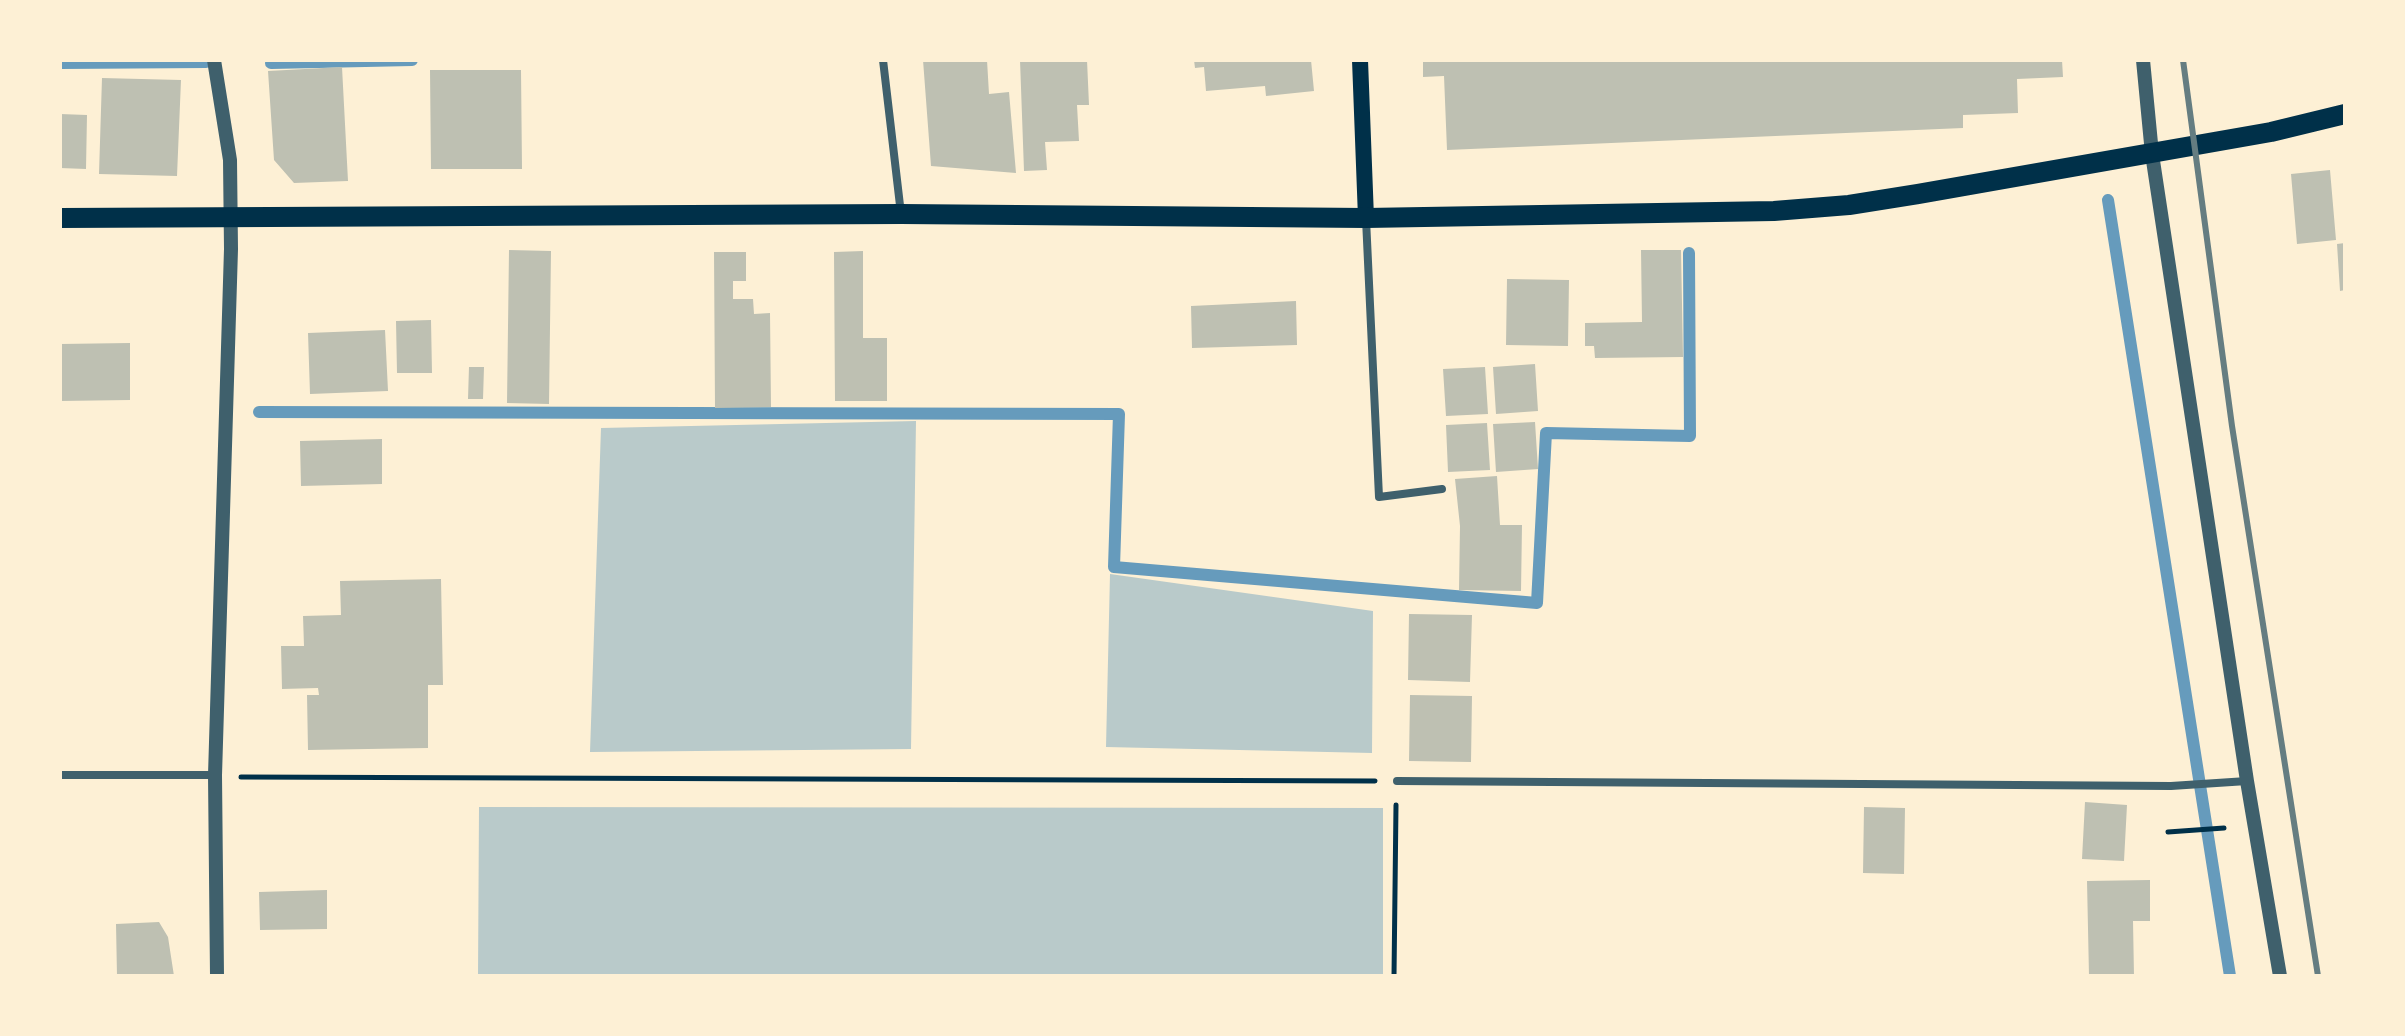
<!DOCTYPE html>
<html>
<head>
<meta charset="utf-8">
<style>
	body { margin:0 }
	#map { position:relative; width:2405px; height:1036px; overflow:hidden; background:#fdf0d5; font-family:"Fira Sans Condensed",sans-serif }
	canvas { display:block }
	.frame { position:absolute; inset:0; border:62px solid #fdf0d5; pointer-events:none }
</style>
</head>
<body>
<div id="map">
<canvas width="2405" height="1036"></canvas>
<div class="frame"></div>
</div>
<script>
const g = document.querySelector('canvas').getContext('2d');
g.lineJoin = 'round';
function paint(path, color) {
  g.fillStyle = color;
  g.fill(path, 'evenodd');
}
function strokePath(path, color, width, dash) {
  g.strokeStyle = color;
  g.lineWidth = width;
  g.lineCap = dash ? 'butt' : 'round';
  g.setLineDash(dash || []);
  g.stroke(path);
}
paint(new Path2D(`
	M916,421L911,749L590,752L601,428Z
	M1110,574L1373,611L1372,753L1106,747Z
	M479,807L1383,808V976H478Z`), '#b9caca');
strokePath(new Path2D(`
	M60,63L206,62
	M271,63L412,60
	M2108,200L2230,976
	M259,412L1119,414L1114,567L1537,603L1546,433L1690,436L1689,253`), '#669bbc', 12);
paint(new Path2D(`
	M923,60H987L989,94L1009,92L1016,173L931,166Z
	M1020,60H1087L1089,105H1077L1079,141L1045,142L1047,170L1024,171Z
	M1194,60H1311L1314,91L1266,96L1265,86L1206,91L1204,67L1195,68Z
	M1423,60H2062L2063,77L2017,79L2018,113L1963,115V128L1447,150L1444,76L1423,77Z
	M342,67L348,181L294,183L274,160L268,71Z
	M430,70H521L522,169H431Z
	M102,78L181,80L177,176L99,174Z
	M60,114L87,115L86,169L60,168Z
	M2330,170L2336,240L2297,244L2291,174Z
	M2345,243V290L2340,291L2337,244Z
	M509,250L551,251L549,404L507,403Z
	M1641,250H1681L1683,357L1595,358L1594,346H1585V323L1642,322Z
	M863,251V338H887V401H835L834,252Z
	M714,252H746V281H733V299H753L754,314L770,313L771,407L715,408Z
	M1507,279L1569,280L1568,346L1506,345Z
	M1296,301L1297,345L1192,348L1191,306Z
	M431,320L432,373H397L396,321Z
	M385,330L388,391L310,394L308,333Z
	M130,343V400L60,401V344Z
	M1535,364L1538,411L1496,414L1493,367Z
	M469,367H484L483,399H468Z
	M1485,367L1488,414L1446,416L1443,369Z
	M1535,422L1538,469L1496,472L1493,424Z
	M1487,423L1490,470L1448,472L1446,425Z
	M382,439V484L301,486L300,441Z
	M1497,476L1500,525H1522L1521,591L1459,590L1460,526L1455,479Z
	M441,579L443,685H428V748L308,750L307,695H319L318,688L282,689L281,646H304L303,616L341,615L340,581Z
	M1409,614L1472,615L1470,682L1408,680Z
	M1410,695L1472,696L1471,762L1409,761Z
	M2085,802L2127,805L2124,861L2082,859Z
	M1864,807L1905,808L1904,874L1863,873Z
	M2150,880V921H2133L2134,976H2089L2087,881Z
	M327,890V929L260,930L259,892Z
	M159,922L168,937L174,976H117L116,924Z`), '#bec0b2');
strokePath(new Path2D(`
	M241,777L1375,781
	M2168,832L2224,828
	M1394,976L1396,805`), '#003049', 5);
strokePath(new Path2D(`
	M883,60L901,214
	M1366,219L1379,497L1442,489
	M60,775H215
	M1397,781L2171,786L2247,781`), '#3f606c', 8);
strokePath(new Path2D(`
	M214,60L230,160L231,249L215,775L217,976
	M2143,60L2152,154L2247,781L2280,976`), '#3f606c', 14);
strokePath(new Path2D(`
	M1360,60L1366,218`), '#003049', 16);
strokePath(new Path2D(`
	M60,218L901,214L1366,218L1774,211L1849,205L1918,194L2271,132L2345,114`), '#003049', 20);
strokePath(new Path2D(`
	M2183,60L2232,426L2318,976`), '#657d81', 6);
</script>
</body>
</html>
